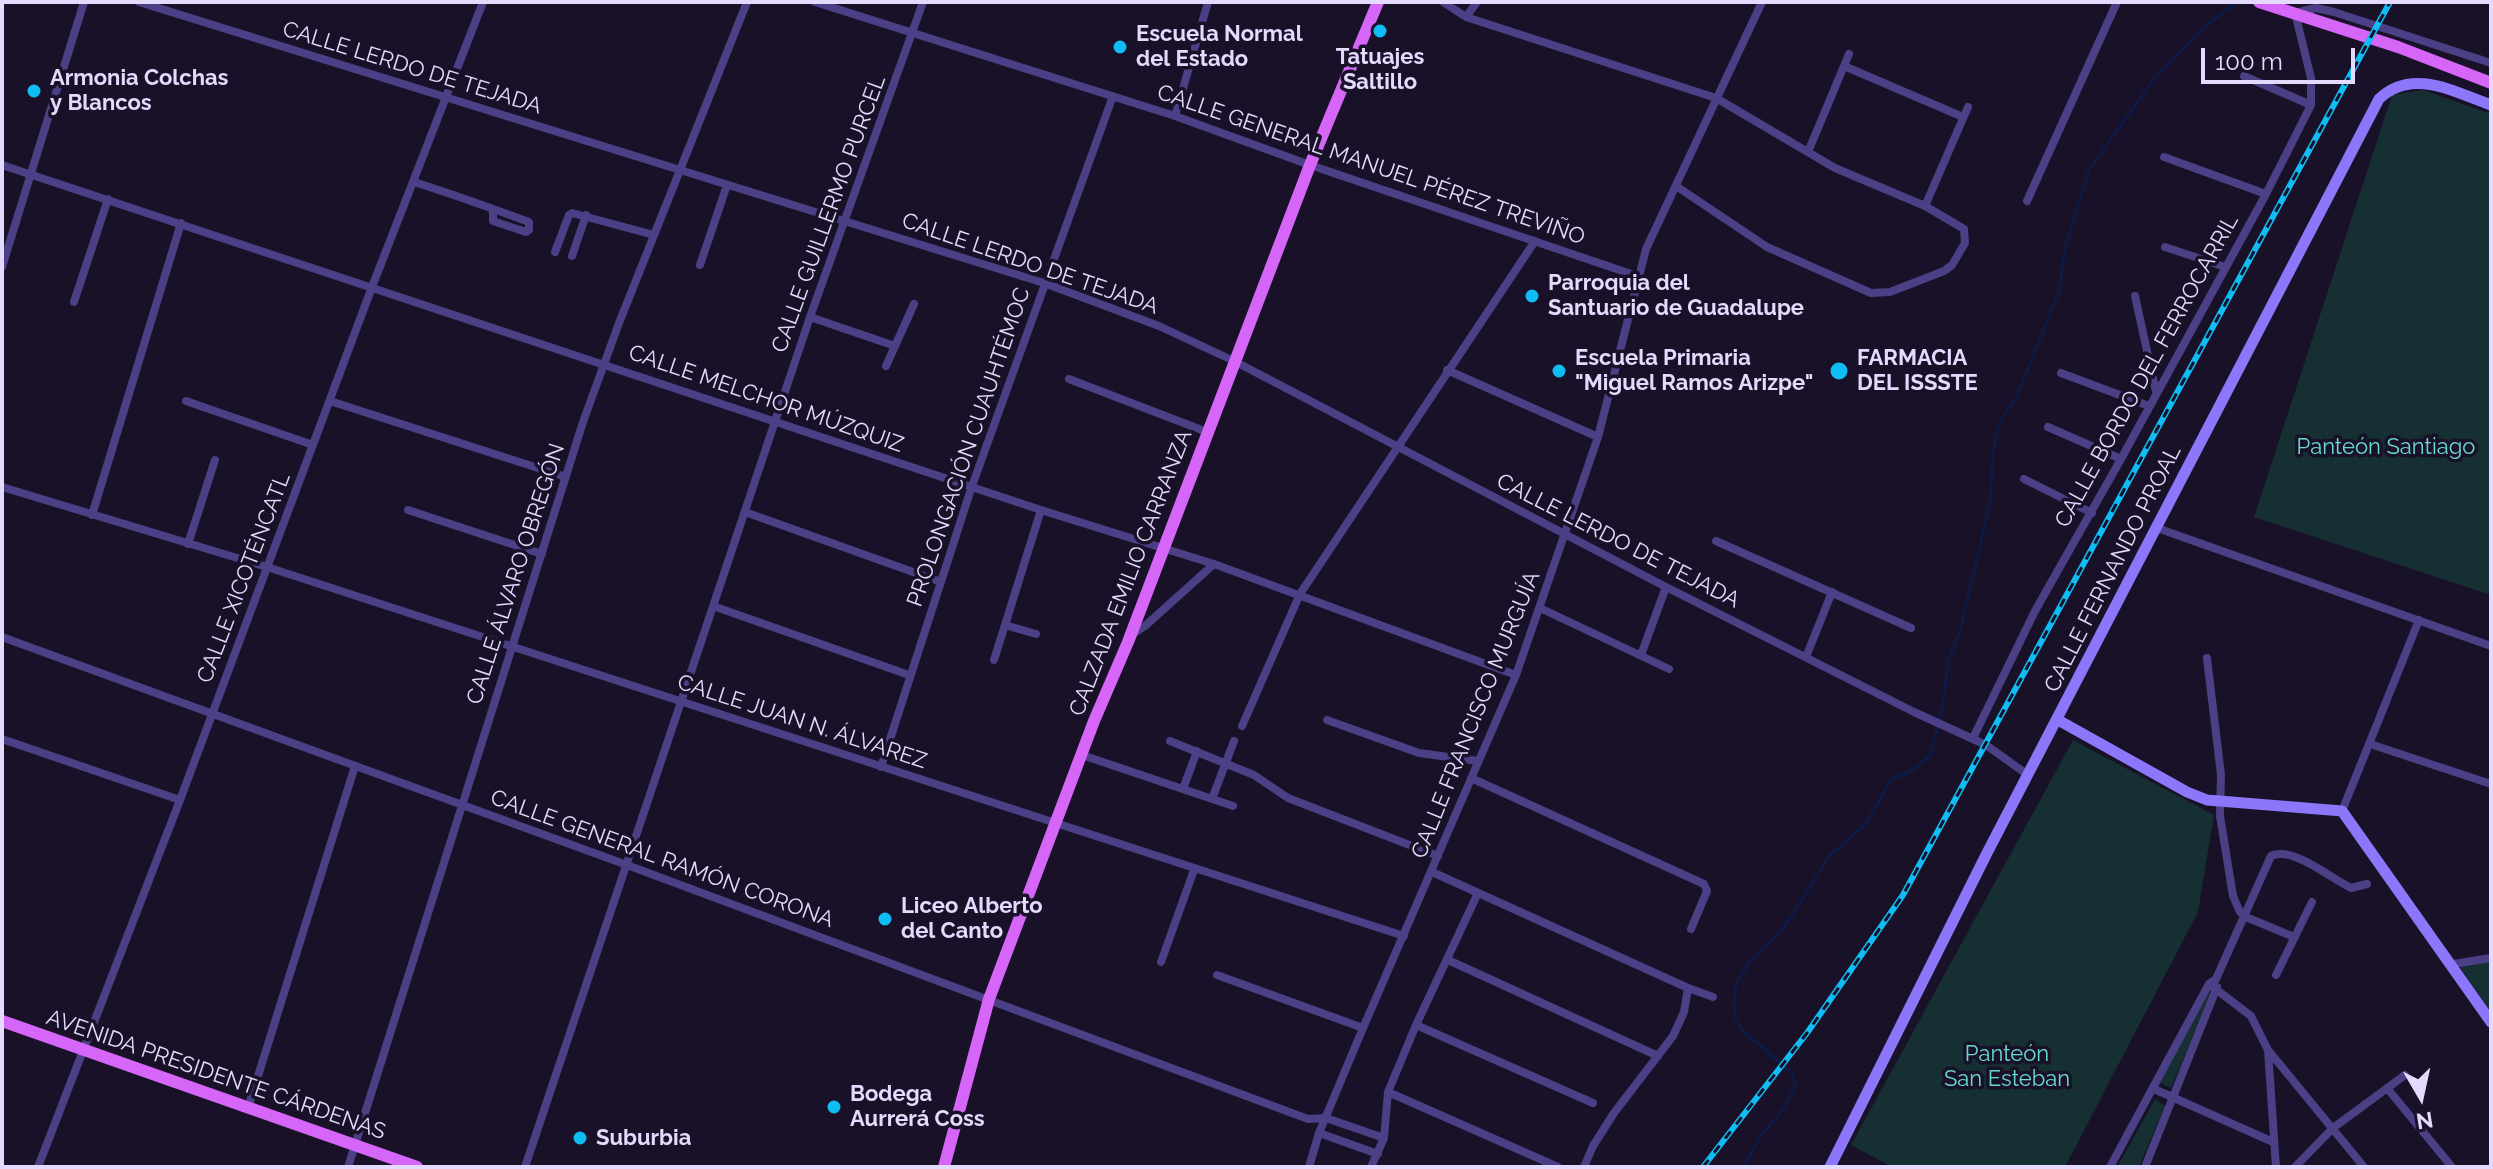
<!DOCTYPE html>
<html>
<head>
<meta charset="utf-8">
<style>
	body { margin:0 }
	#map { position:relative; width:2493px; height:1169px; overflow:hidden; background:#181128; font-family:Raleway,sans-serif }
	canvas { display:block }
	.frame { position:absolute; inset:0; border:4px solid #e3dafd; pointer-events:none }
	.north { position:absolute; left:2381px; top:1057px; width:80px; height:80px; -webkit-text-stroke:6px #181128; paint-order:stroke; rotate:171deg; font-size:22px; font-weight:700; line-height:32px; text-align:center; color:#e3dafd }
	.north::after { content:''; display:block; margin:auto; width:28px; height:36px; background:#e3dafd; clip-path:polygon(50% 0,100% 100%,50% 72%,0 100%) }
	.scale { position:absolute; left:2201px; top:48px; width:154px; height:36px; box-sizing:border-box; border:4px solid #e3dafd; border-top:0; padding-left:10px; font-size:24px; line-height:28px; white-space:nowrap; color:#e3dafd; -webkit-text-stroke:6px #181128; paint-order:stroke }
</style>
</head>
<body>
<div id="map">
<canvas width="2493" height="1169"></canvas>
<div class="frame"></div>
<div class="north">N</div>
<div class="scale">100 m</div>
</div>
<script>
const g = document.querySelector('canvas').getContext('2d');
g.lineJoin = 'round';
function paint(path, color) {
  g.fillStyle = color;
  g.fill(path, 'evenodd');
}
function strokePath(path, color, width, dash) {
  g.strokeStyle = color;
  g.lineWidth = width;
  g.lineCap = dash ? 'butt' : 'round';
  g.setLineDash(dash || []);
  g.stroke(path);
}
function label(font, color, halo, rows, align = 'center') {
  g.font = font + ' Raleway,sans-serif';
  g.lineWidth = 7;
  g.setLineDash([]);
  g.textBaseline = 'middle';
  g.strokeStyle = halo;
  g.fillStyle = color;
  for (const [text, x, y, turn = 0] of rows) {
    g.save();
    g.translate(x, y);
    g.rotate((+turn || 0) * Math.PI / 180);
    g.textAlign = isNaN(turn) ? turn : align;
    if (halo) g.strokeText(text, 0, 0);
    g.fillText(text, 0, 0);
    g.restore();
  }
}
paint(new Path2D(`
	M2423,90L2491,114V595L2254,517L2392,95Z
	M2073,740L2214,815L2198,912L2065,1167H1892L1851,1145Z
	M2491,960V1012L2459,966Z
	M2208,992L2211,994L2171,1088L2159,1082Z
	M2155,1099L2165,1106L2139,1167H2117Z`), '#152f32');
strokePath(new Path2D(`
	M1743,1167L1762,1134L1785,1107L1796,1084L1791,1072L1742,1030L1735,1017L1734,1001L1736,984L1750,961L1777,935L1792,916L1829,856L1866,824L1891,780L1912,771L1931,755L1944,698L1948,661L1960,631L1990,503L1993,453L2000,421L2017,396L2059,292L2065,249L2089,170L2151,83L2202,29L2237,2`), '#0d1a45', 3);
strokePath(new Path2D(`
	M139,2L1044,283L1159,326L1234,361L1666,587L1914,712L1986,745L2028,775
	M815,2L1175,116L1310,165L1640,277
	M1443,2L1466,17L1716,98L1835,168L1925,206L1964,229L1965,243L1952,265L1944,271L1890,292L1871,293L1767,247L1676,186
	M1466,17L1477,2
	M1844,66L1963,117
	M2244,76L2311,105
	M1175,116L1208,2
	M1808,152L1849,54
	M2164,157L2266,194
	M2,165L1041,510L1214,564L1516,675
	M414,182C452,194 491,208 529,222V230L526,232L493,221V209
	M2027,201L2117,2
	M1925,206L1968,107
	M2165,247L2225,267
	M555,252L569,215L572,213L654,235
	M572,256L586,215
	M700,265L727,185
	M2,267L84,2
	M2135,296L2156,392
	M74,302L108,199
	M810,317L895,346
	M886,366L914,304
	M1447,370L1598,437
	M2061,373L2149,406
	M1069,379L1207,432
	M186,401L313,445
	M330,401L566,477
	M2048,427L2121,459
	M2024,479L2092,513
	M2,487L267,567L1404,936
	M408,510L542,554
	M745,512L941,582
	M92,515L181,223
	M2157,528L2491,646
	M1716,541L1911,628
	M188,544L215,460
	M713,606L909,675
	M1540,608L1669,669
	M1005,625L1036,634
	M1130,636L1145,626L1214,564
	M2,637L627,865L1308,1119L1326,1118L1384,1138
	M1641,655L1666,587
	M1806,657L1832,592
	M2207,658L2221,775L2220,816L2233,896L2240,912L2246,917L2294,937
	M994,660L1041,510
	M1327,720L1419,753L1478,761
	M1242,726L1300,594L1535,241
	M1973,738L2035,611L2121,459L2266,194L2311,105V78L2295,13L2316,8L2334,12L2491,63
	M2,739L180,800
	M1170,741L1254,775L1288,798L1438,856
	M2370,744L2491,784
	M1082,755L1233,806
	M881,767L972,486L1113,96
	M1471,778L1704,884L1707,891L1691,929
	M1183,789L1197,751
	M1212,799L1234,741
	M2342,811L2419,620
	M1432,872L1688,988L1713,997
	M1448,960L1658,1056
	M1161,962L1194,870
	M2453,964L2491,958
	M1217,975L1363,1028
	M2276,975L2312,902
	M2209,984L2251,1016L2268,1050L2364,1167
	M1416,1025L1593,1103
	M2268,1050L2276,1167
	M2387,1088L2452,1167
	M2154,1089L2273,1142
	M1388,1092L1558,1167
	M248,1108L355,766
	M1319,1133L1378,1154
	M38,1167L180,800L372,287L483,2
	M348,1167L583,422L619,323L747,2
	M525,1167L810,317L923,2
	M1309,1167L1319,1133L1363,1028L1516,675L1598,437L1646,249L1762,2
	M1371,1167L1384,1138L1388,1092L1416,1025L1478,893
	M1584,1167L1593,1146L1614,1113L1673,1036L1684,1012L1688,988
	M2110,1167L2209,984L2216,979L2271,856C2293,846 2330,878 2351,888L2367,884
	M2145,1167L2217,987
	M2295,1167L2333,1128L2405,1075`), '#4b3f85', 8);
strokePath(new Path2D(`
	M2058,720L2187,792L2207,800L2342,811L2491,1022
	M1830,1167L1987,853L2379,99C2412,67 2454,92 2491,105`), '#8c76f9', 11);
strokePath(new Path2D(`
	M2259,2L2398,47L2491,83
	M2,1021L417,1167
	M944,1167L989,999L1094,721L1128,642L1310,165L1378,2`), '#d666f8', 12);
const rail = new Path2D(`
	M1703,1167L1807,1033L1903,895L2390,2`);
strokePath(rail, '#0fbcf4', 6);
strokePath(rail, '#181128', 3, [9]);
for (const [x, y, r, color] of [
	[1380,31,8,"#0fbcf4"],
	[1120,47,8,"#0fbcf4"],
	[34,91,8,"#0fbcf4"],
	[1532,296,8,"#0fbcf4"],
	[1559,371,8,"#0fbcf4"],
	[1839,371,10,"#0fbcf4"],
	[885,919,8,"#0fbcf4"],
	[834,1107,8,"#0fbcf4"],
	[580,1138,8,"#0fbcf4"]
]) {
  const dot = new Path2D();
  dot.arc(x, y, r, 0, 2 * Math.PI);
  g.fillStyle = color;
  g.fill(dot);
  strokePath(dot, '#181128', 3);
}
label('bold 22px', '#e3dafd', '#181128', [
	["Escuela Normal",1136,34],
	["del Estado",1136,59],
	["Tatuajes",1380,57,"center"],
	["Saltillo",1380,82,"center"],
	["Armonia Colchas",50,78],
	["y Blancos",50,103],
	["Parroquia del",1548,283],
	["Santuario de Guadalupe",1548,308],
	["Escuela Primaria",1575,358],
	["\"Miguel Ramos Arizpe\"",1575,383],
	["FARMACIA",1857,358],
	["DEL ISSSTE",1857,383],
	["Liceo Alberto",901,906],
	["del Canto",901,931],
	["Bodega",850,1094],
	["Aurrerá Coss",850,1119],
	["Suburbia",596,1138]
], 'left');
label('22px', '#e3dafd', '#181128', [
	["CALLE LERDO DE TEJADA",412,68,17],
	["CALLE GENERAL MANUEL PÉREZ TREVIÑO",1371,165,19],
	["CALLE GUILLERMO PURCEL",829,214,-70],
	["CALLE LERDO DE TEJADA",1030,264,19],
	["CALLE BORDO DEL FERROCARRIL",2147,371,-61],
	["CALLE MELCHOR MÚZQUIZ",766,399,19],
	["PROLONGACIÓN CUAUHTÉMOC",969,447,-71],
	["CALLE LERDO DE TEJADA",1618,541,27],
	["CALLE FERNANDO PROAL",2113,569,-63],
	["CALZADA EMILIO CARRANZA",1131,573,-69],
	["CALLE ÁLVARO OBREGÓN",516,574,-72],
	["CALLE XICOTÉNCATL",244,578,-69],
	["CALLE FRANCISCO MURGUÍA",1476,715,-68],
	["CALLE JUAN N. ÁLVAREZ",802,722,18],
	["CALLE GENERAL RAMÓN CORONA",662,859,20],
	["AVENIDA PRESIDENTE CÁRDENAS",216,1075,19]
]);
label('22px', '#68dbcf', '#181128', [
	["Panteón Santiago",2386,447],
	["Panteón",2007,1054],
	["San Esteban",2007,1079]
]);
</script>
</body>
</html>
